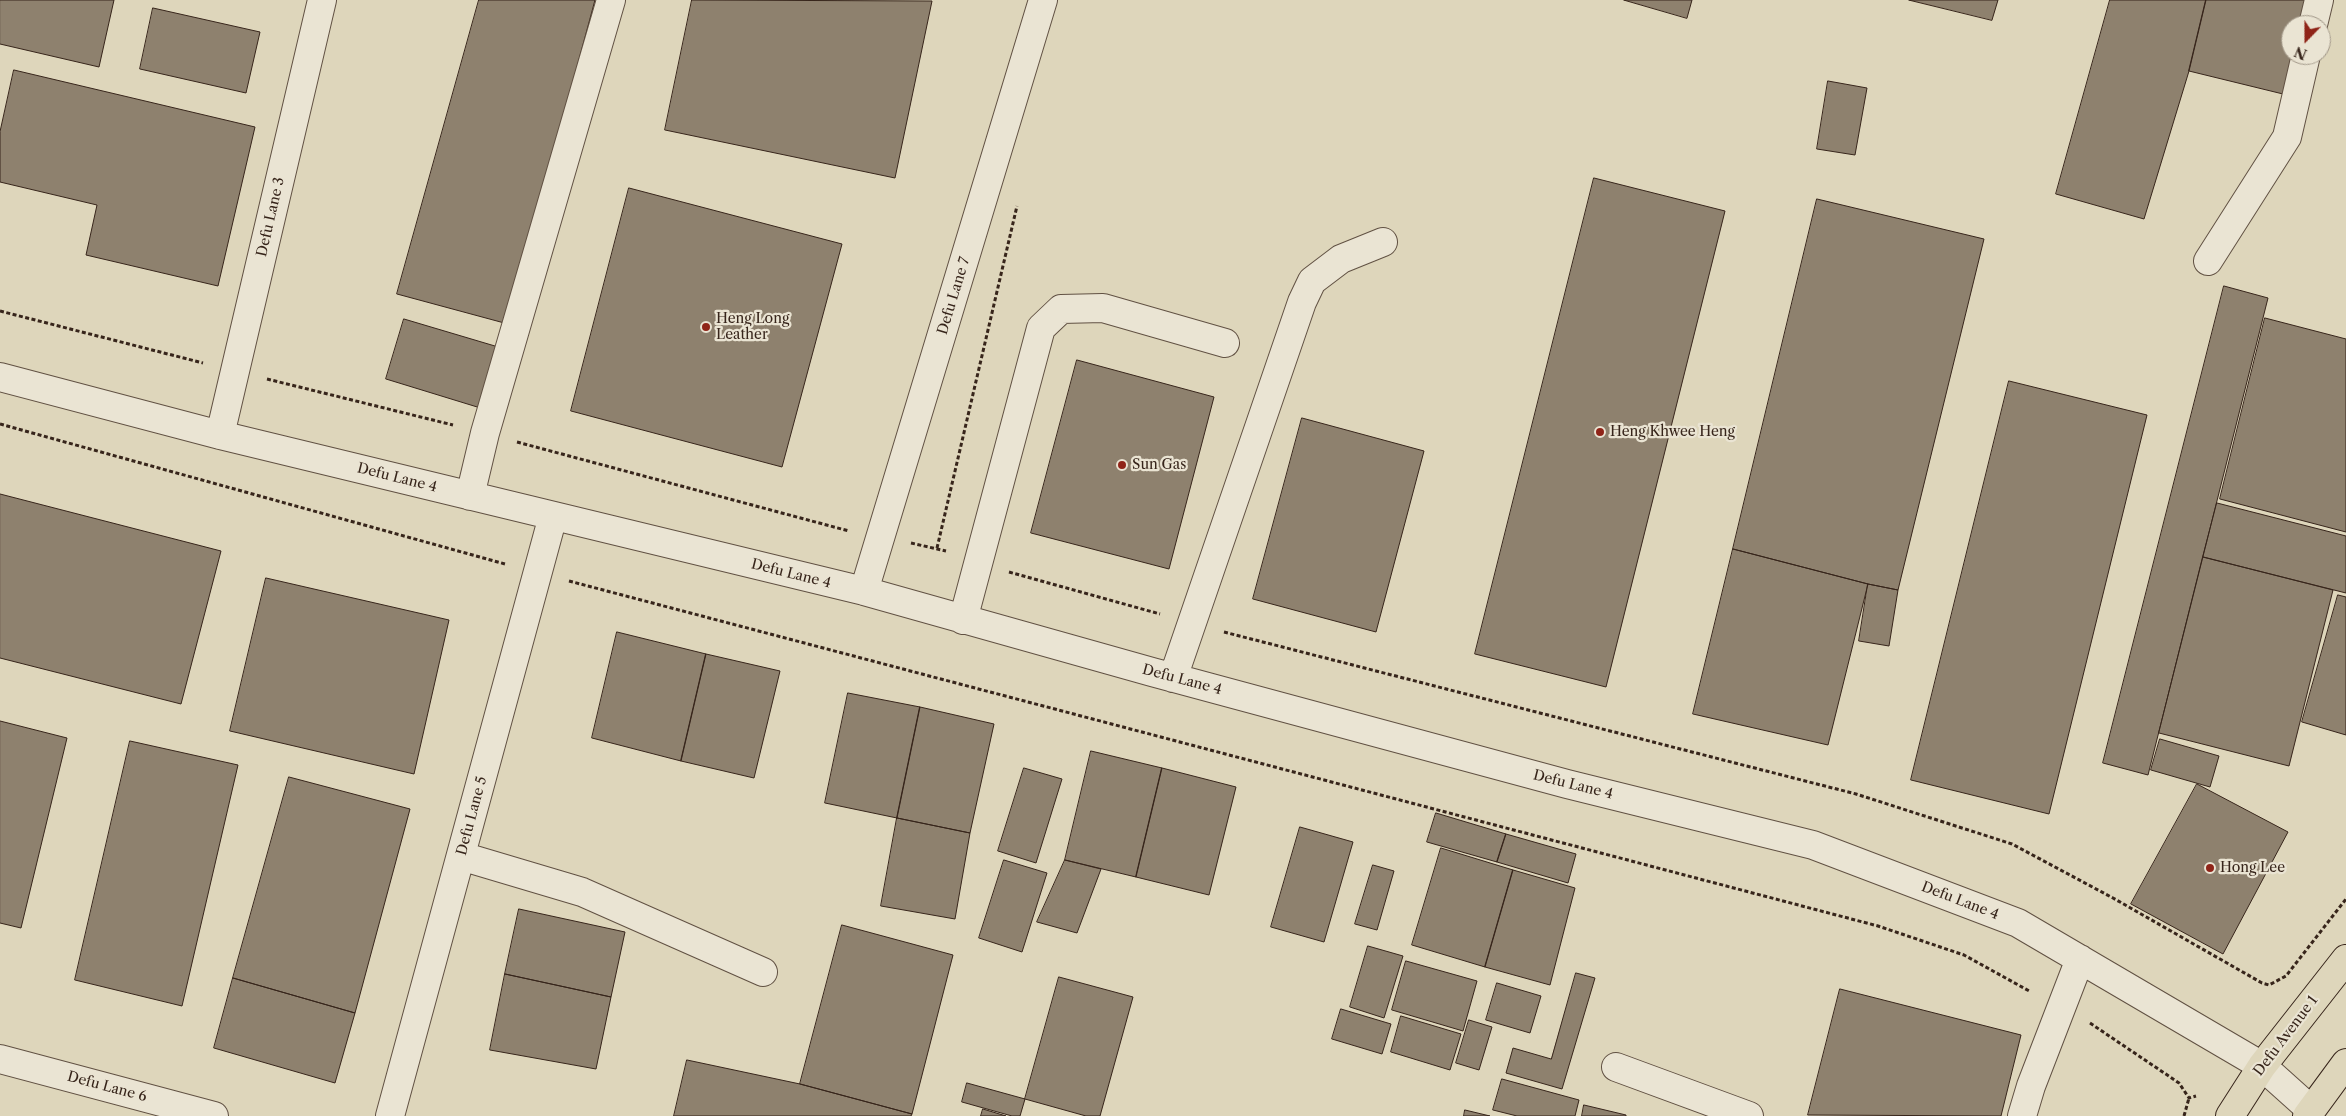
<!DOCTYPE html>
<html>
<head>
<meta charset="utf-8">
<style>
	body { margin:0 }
	#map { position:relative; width:2346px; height:1116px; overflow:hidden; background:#ded6bb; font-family:"Libre Caslon Text",serif }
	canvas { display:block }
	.north { position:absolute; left:2281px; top:15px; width:50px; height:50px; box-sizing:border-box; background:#eae4d3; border:1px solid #a29889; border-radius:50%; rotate:202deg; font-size:14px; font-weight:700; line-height:20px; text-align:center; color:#37251b }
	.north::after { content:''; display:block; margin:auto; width:18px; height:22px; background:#8f2418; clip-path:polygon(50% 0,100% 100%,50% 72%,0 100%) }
</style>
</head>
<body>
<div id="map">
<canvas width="2346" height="1116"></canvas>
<div class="north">N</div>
</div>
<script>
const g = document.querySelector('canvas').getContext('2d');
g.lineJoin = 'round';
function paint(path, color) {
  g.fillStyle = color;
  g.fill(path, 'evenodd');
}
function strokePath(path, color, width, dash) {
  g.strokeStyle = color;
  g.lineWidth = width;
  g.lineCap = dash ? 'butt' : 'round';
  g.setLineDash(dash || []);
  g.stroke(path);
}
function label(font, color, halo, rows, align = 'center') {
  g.font = font + ' "Libre Caslon Text",serif';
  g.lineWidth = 4.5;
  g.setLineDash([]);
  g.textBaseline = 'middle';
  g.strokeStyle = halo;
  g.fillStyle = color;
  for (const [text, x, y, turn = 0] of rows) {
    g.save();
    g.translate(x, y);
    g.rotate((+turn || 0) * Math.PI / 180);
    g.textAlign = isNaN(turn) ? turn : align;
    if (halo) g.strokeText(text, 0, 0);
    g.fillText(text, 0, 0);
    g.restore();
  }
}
const building = new Path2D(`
	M0,0H114L99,67L0,44Z
	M479,0H595L508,324L397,294Z
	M692,0L932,1L895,178L665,130Z
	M1624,0H1692L1687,18Z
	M1909,0H1998L1992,20Z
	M2110,0H2206L2189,71L2144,219L2056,194Z
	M2206,0H2305L2299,25H2291L2292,55L2283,94L2189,71Z
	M153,8L260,32L246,93L140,69Z
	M14,70L255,127L218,286L86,255L97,205L0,182V132Z
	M1828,81L1867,88L1855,155L1817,149Z
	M1594,178L1725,211L1606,687L1475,654Z
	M629,188L842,244L782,467L571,411Z
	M1817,199L1984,239L1898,590L1868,584L1733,549Z
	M2224,286L2268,298L2148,775L2103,763Z
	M2265,318L2346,339V532L2220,499Z
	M404,319L505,349L487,410L386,379Z
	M1077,360L1214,397L1169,569L1031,533Z
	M2009,381L2147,415L2049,814L1911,780Z
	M1302,418L1424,451L1376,632L1253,599Z
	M0,494L221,551L181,704L0,658Z
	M2217,503L2346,536V593L2203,557Z
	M1733,549L1868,584L1828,745L1693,714Z
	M2203,557L2333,590L2289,766L2159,733Z
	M266,578L449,620L414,774L230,731Z
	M1868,584L1898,590L1889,646L1859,641Z
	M2338,595L2346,597V735L2302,722Z
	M617,632L706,654L681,761L592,738Z
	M706,654L780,671L754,778L681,761Z
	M848,693L920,707L897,818L825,803Z
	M920,707L994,724L970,833L897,818Z
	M0,721L67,738L21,928L0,923Z
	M2160,739L2219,756L2210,787L2151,770Z
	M130,741L238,765L182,1006L75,980Z
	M1091,751L1162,768L1136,877L1065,860Z
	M1024,768L1062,779L1036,863L998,851Z
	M1162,768L1236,787L1209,895L1136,877Z
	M289,777L410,809L355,1013L233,978Z
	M2197,784L2288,832L2223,954L2131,904Z
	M1436,813L1506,834L1497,862L1427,842Z
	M897,818L970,833L955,919L881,906Z
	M1300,827L1353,842L1324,942L1271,927Z
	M1506,834L1576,854L1568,883L1497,862Z
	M1441,848L1513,870L1485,967L1412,945Z
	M1004,860L1047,873L1022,952L979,938Z
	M1065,860L1101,869L1077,933L1037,922Z
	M1373,865L1394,871L1377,930L1355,924Z
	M1513,870L1575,888L1550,985L1485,967Z
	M519,909L625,932L611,997L505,974Z
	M842,925L953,955L912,1114L800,1084Z
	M1368,946L1403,956L1384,1018L1350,1007Z
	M1406,961L1477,981L1463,1031L1392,1010Z
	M1576,973L1595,978L1562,1089L1506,1073L1513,1048L1551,1059Z
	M505,974L611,997L596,1069L490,1050Z
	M1059,977L1133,997L1100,1116H1086L1025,1099Z
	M233,978L355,1013L335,1083L214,1048Z
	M1497,983L1541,996L1530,1033L1486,1020Z
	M1840,989L2021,1035L2001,1116L1808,1115Z
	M1341,1009L1391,1024L1382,1054L1332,1039Z
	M1401,1016L1461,1034L1450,1070L1391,1052Z
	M1469,1020L1492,1027L1479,1070L1456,1063Z
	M687,1060L800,1084L912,1114L911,1116H674Z
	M1502,1079L1579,1100L1575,1116H1517L1493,1110Z
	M967,1083L1025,1099L1020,1116H1012L962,1102Z
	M1584,1105L1626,1115V1116H1582Z
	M983,1109L1006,1116H981Z
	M1465,1110L1490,1116H1464Z`);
paint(building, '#8e816e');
strokePath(building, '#37251b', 1);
const minor = new Path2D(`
	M2313,25L2319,0
	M2208,261L2287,137L2306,55
	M0,377L220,435L864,591L1152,672L1567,784L1813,845L2018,923L2262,1066L2311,1110
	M220,435L322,0
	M470,496L485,433L611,0
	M864,591L1043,0
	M963,620L1041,328L1061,309L1103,308L1225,343
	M1173,678L1302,302L1312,281L1341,259L1383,242
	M461,856L582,892L763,972
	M0,1059L214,1116
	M1616,1067L1749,1116
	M390,1116L553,516
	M2022,1116L2031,1086L2080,959`);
const major = new Path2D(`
	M2230,1116L2262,1066L2346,959
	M2307,1116L2346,1063`);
strokePath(minor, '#615143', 30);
strokePath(major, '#37251b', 30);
strokePath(new Path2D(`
	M0,311L203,363
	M267,379L453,425
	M0,424L505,564
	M517,442L849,531
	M911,543L946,551
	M937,548L1017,206
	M1009,572L1160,614
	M569,581L1878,926L1964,955L2031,992
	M1224,632L1856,794L2012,844L2113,898L2262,983L2269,985L2286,976L2346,899
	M2090,1023L2179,1083L2189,1098L2196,1096
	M2184,1116L2189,1098`), '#37251b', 3, [4, 2.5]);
strokePath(minor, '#eae4d3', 28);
strokePath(major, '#ded6bb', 28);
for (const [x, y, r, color] of [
	[706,327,5,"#8f2418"],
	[1600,432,5,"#8f2418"],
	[1122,465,5,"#8f2418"],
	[2210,868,5,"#8f2418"]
]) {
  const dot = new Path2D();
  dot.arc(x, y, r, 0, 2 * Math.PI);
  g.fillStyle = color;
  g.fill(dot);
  strokePath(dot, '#eae4d3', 2);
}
label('14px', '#37251b', '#eae4d3', [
	["Defu Lane 3",271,217,-77],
	["Defu Lane 7",954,296,-73],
	["Defu Lane 4",397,478,14],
	["Defu Lane 4",791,574,14],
	["Defu Lane 4",1182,680,15],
	["Defu Lane 4",1573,785,14],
	["Defu Lane 5",472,816,-75],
	["Defu Lane 4",1960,901,21],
	["Defu Avenue 1",2286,1036,-53],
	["Defu Lane 6",107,1087,15]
]);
label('14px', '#37251b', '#eae4d3', [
	["Heng Long",716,319],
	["Leather",716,335],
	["Heng Khwee Heng",1610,432],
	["Sun Gas",1132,465],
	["Hong Lee",2220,868]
], 'left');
</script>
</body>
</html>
